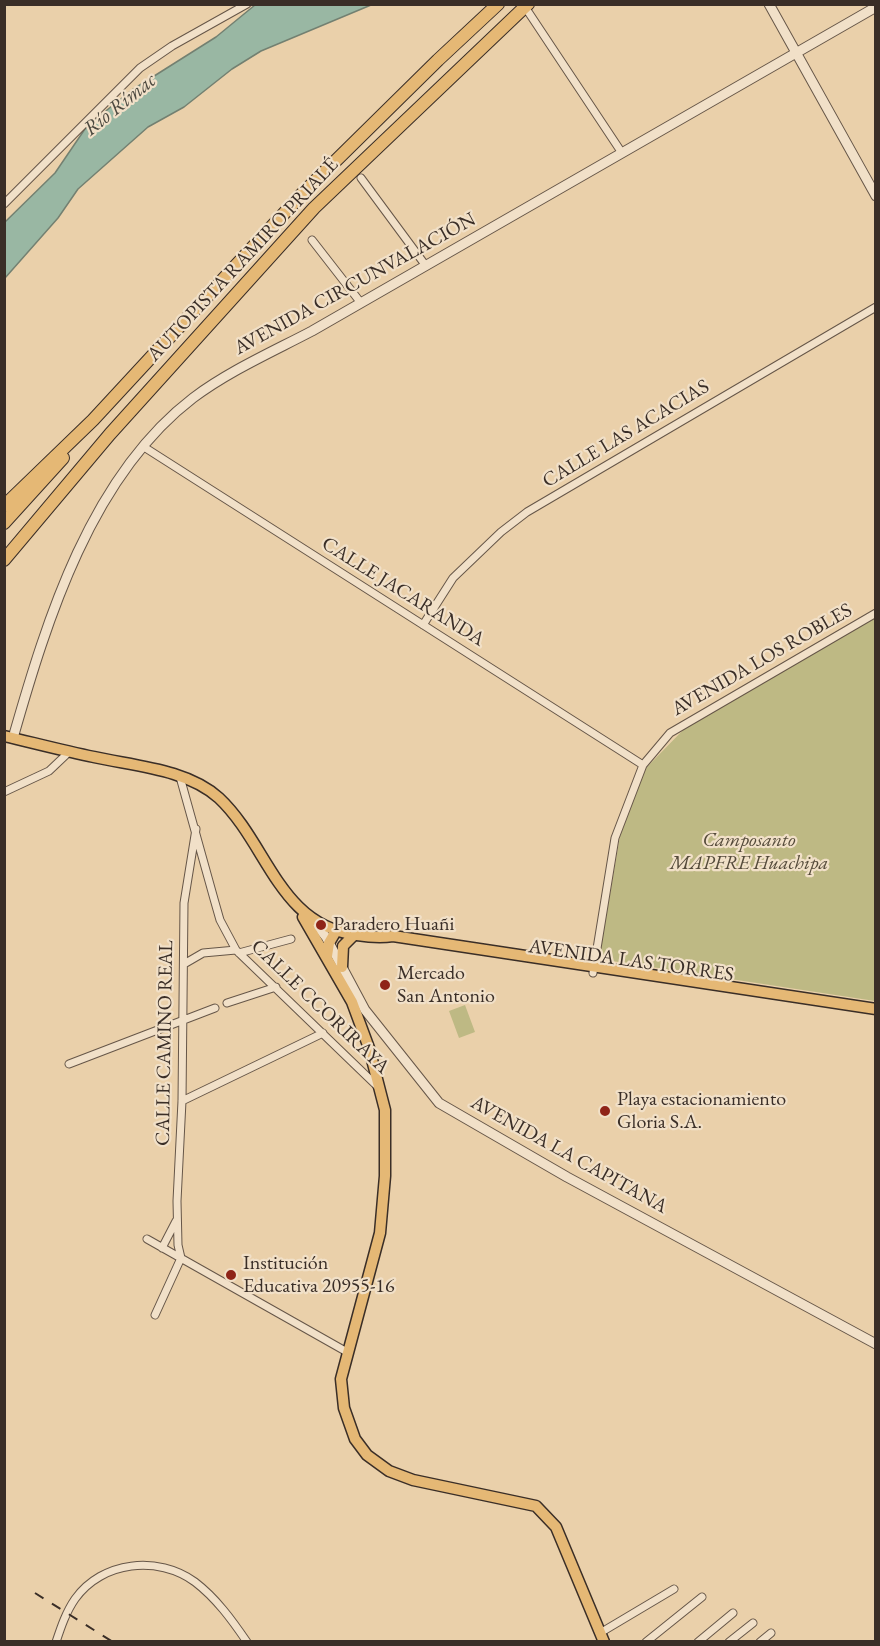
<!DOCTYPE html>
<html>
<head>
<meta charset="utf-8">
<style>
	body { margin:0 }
	#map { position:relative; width:880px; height:1646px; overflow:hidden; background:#ead0aa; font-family:"EB Garamond",serif }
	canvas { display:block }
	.frame { position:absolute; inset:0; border:6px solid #3a2e27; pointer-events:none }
</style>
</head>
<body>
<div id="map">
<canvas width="880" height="1646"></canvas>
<div class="frame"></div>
</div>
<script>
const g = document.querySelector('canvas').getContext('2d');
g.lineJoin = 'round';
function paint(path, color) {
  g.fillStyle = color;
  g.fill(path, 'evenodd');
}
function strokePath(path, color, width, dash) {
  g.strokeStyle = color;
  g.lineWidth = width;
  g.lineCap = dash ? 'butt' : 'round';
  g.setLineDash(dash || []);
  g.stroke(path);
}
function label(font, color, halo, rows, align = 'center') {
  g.font = font + ' "EB Garamond",serif';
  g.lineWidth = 4.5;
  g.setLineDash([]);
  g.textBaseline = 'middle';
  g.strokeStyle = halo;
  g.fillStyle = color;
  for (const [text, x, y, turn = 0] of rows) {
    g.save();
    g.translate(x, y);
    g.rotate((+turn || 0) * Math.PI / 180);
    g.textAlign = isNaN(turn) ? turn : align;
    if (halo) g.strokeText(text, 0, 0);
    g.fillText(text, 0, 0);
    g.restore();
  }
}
paint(new Path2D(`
	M875,616V1001L599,959L620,836L646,768L687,726Z
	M465,1005L475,1032L459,1038L449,1011Z`), '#beb984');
const water = new Path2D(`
	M255,5H371L261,51L232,69L184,107L148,127L78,189L58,218L5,278V222L55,173L87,126L132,90L216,37Z`);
paint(water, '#99b7a3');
strokePath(water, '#738071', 1.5);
const minor = new Path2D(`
	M525,7L622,153
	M361,178L426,266
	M4,204L140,68L172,46L247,4
	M312,240L361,303
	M144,447L643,765
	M423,625L453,578L501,532L527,512L876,307
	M180,777L214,899L220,920L236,950L377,1086
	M4,792L49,771L69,752
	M239,953L291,939
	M184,964L203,953L236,950
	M593,973L615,838L643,765L670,733L876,613
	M227,1003L276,987
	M69,1064L215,1008
	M182,1101L323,1033
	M147,1239L347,1352
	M162,1248L176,1221
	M155,1315L181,1258L178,1245L177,1201L182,1101L184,903L196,829
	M600,1633L674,1589
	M56,1642C61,1627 66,1612 75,1599C102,1561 158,1555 195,1582C216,1598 232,1620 247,1642
	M646,1642L702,1597
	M698,1642L733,1613
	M729,1642L753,1623
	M760,1642L771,1633`);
const tertiary = new Path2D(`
	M769,4L876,196
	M13,738C47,619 91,476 193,398C229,371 272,352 312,331L876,7
	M314,922L326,937L365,1010L439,1103L567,1177L876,1344`);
const primary = new Path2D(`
	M4,736C34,743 64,751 94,757C134,766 187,769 219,798C268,844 279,926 357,935C369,937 381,938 393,936L876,1009
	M303,917L352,1002L369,1048L385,1110V1176L380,1233L341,1379L344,1408L355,1439L367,1455L389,1471L413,1480L536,1506L556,1527L604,1642
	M327,956L329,943L336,931
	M342,967L343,946L354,935`);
const trunk = new Path2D(`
	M4,506L93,420L302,194L438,60L498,4
	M4,523L63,458
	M4,560L110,434L314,208L528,4`);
strokePath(minor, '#665648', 9);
strokePath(tertiary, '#665648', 11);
strokePath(primary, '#3a2e27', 13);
strokePath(trunk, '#3a2e27', 14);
strokePath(minor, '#f1e0c8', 7);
strokePath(tertiary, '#f1e0c8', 9);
strokePath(primary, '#e5b875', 10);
strokePath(trunk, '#e5b875', 12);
strokePath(new Path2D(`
	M35,1593L113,1642`), '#3a2e27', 2, [10, 10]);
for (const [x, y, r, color] of [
	[321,925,6,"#8f2418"],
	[385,985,6,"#8f2418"],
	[605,1111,6,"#8f2418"],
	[231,1275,6,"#8f2418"]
]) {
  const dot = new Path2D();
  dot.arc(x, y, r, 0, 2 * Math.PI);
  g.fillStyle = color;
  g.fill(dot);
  strokePath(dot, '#f1e0c8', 2);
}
label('20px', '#3a2e27', '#f1e0c8', [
	["AUTOPISTA RAMIRO PRIALÉ",243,260,-47],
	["AVENIDA CIRCUNVALACIÓN",355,284,-29],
	["CALLE LAS ACACIAS",626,434,-31],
	["CALLE JACARANDA",403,592,32],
	["AVENIDA LOS ROBLES",762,660,-30],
	["AVENIDA LAS TORRES",631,961,8],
	["CALLE CCORIRAYA",320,1007,44],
	["CALLE CAMINO REAL",165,1043,-89],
	["AVENIDA LA CAPITANA",569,1155,29]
]);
label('italic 20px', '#544a3a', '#f1e0c8', [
	["Camposanto",749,841],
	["MAPFRE Huachipa",749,864]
]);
label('20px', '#3a2e27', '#f1e0c8', [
	["Paradero Huañi",333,925],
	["Mercado",397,974],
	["San Antonio",397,997],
	["Playa estacionamiento",617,1100],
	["Gloria S.A.",617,1123],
	["Institución",243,1264],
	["Educativa 20955-16",243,1287]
], 'left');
label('italic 21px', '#4d4940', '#f1e0c8', [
	["Río Rímac",120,105,-39]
]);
</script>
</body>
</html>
